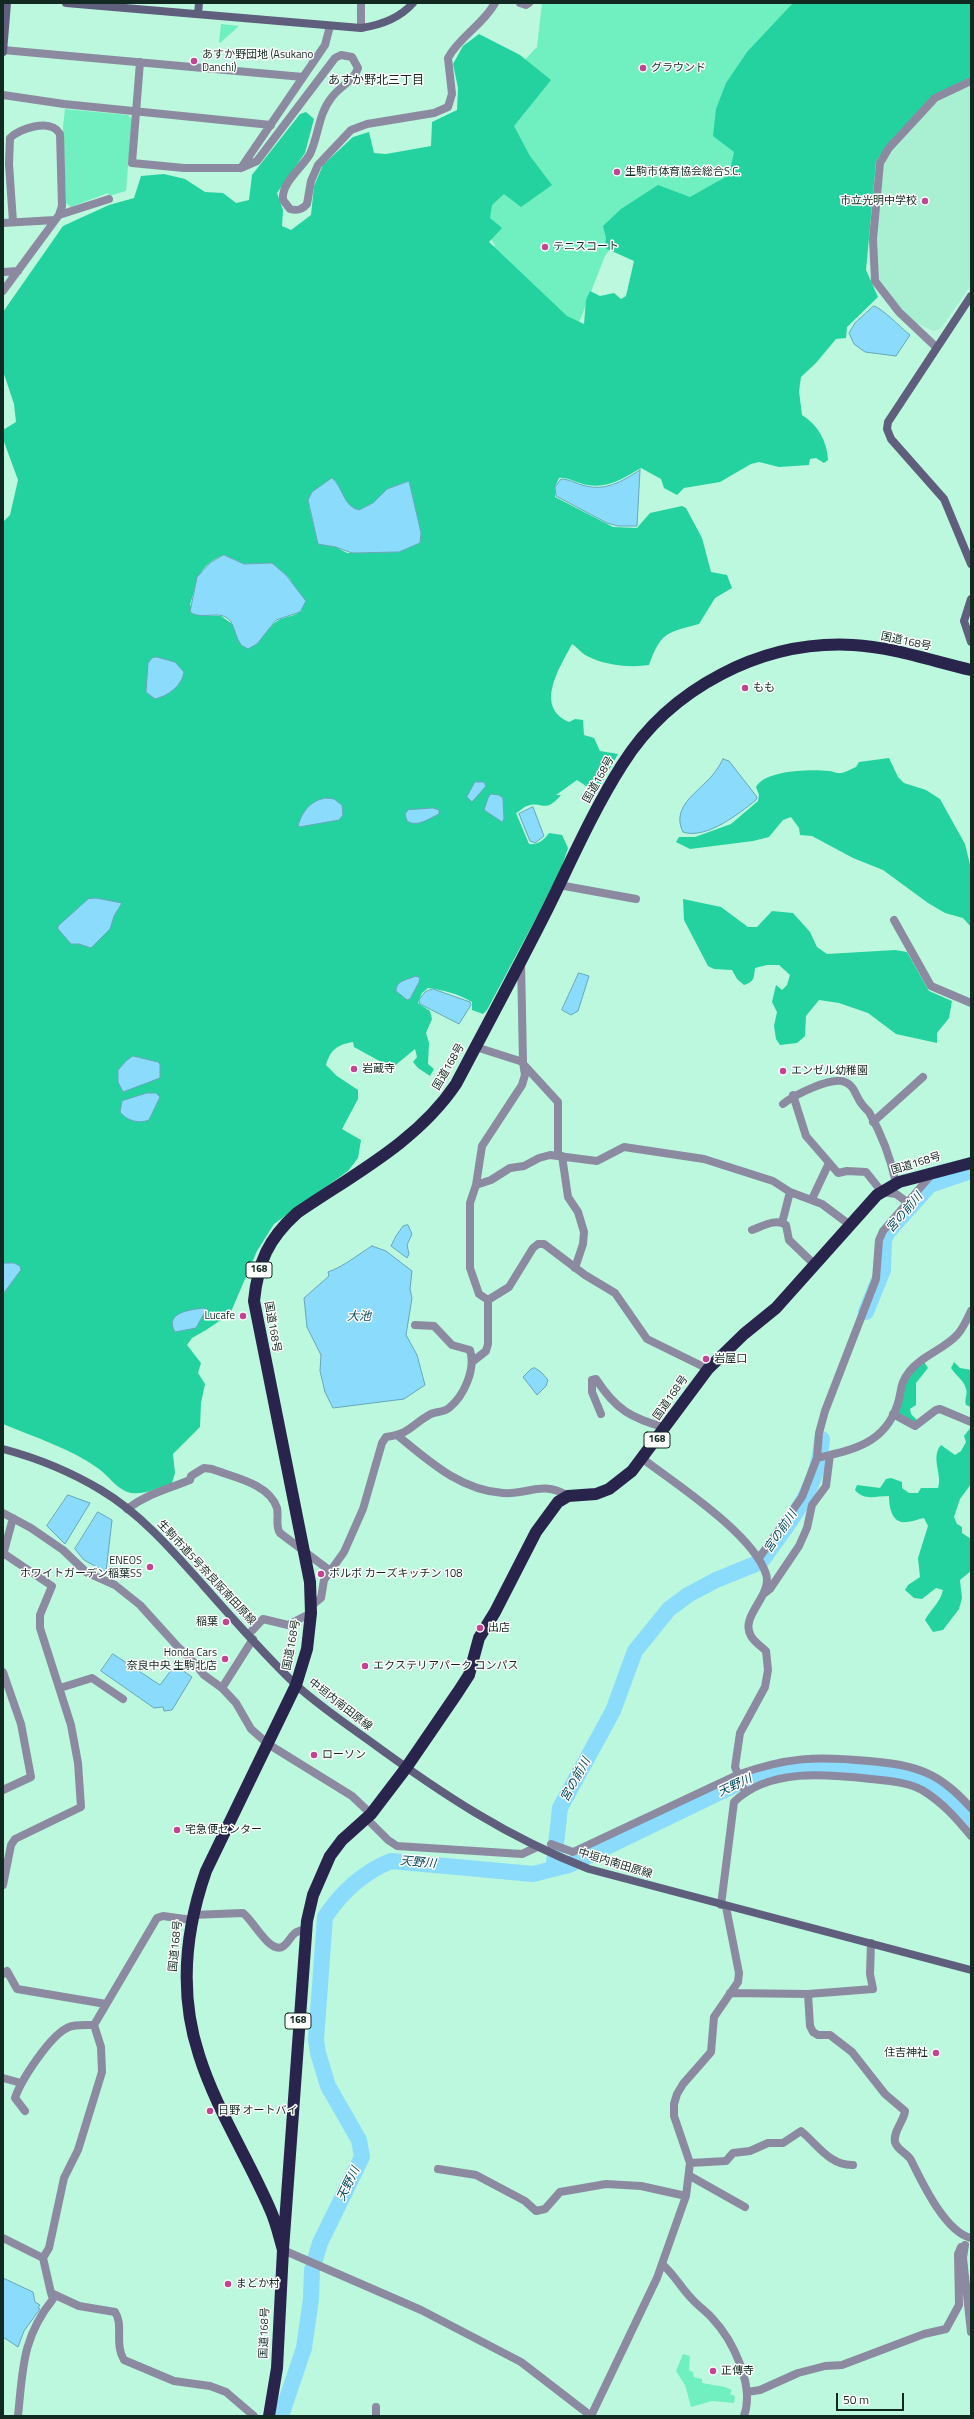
<!DOCTYPE html>
<html>
<head>
<meta charset="utf-8">
<style>
	body { margin:0 }
	#map { position:relative; width:974px; height:2419px; overflow:hidden; background:#bbf8de; font-family:"Titillium Web",sans-serif }
	canvas { display:block }
	.frame { position:absolute; inset:0; border:4px solid #112920; pointer-events:none }
	.scale { position:absolute; left:836px; top:2393px; width:68px; height:18px; box-sizing:border-box; border:2px solid #112920; border-top:0; padding-left:5px; font-size:12px; line-height:14px; white-space:nowrap; color:#112920; -webkit-text-stroke:3px #fff; paint-order:stroke }
</style>
</head>
<body>
<div id="map">
<canvas width="974" height="2419"></canvas>
<div class="frame"></div>
<div class="scale">50 m</div>
</div>
<script>
const g = document.querySelector('canvas').getContext('2d');
g.lineJoin = 'round';
function paint(path, color) {
  g.fillStyle = color;
  g.fill(path, 'evenodd');
}
function strokePath(path, color, width, dash) {
  g.strokeStyle = color;
  g.lineWidth = width;
  g.lineCap = dash ? 'butt' : 'round';
  g.setLineDash(dash || []);
  g.stroke(path);
}
function label(font, color, halo, rows, align = 'center') {
  g.font = font + ' "Titillium Web","Noto Sans JP",sans-serif';
  g.lineWidth = 3;
  g.setLineDash([]);
  g.textBaseline = 'middle';
  g.strokeStyle = halo;
  g.fillStyle = color;
  for (const [text, x, y, turn = 0] of rows) {
    g.save();
    g.translate(x, y);
    g.rotate((+turn || 0) * Math.PI / 180);
    g.textAlign = isNaN(turn) ? turn : align;
    if (halo) g.strokeText(text, 0, 0);
    g.fillText(text, 0, 0);
    g.restore();
  }
}
paint(new Path2D(`
	M971,83V285L941,328L934,331L908,320L879,279L876,239L884,162L935,101Z`), '#a9efd1');
paint(new Path2D(`
	M542,3H863L766,166L627,226L605,256L571,343L452,295L495,245L478,219L517,68L537,47Z
	M221,24L239,26L220,43L219,42Z
	M65,109L128,115L132,119L126,191L109,196L108,193L71,207L66,203L63,127Z
	M683,2354L690,2356L689,2370L693,2372L694,2377L702,2379V2383L725,2387L732,2390L730,2394L735,2396L734,2403L712,2401L691,2407L685,2385L676,2371Z`), '#70efc0');
paint(new Path2D(`
	M793,3H971V77L934,95L887,145L876,162L866,270L878,297L847,327L846,338L836,339L816,363L801,377L799,391L802,415C818,425 827,441 828,460L824,463L816,458L810,459L809,465L779,467L759,462L751,464L720,482L684,488L677,495L664,488L661,479L641,468C622,479 606,490 583,484C575,482 567,477 559,478L555,487V497L613,527L637,528L650,513L682,506L686,508L702,538L711,572L727,575L732,588L715,598L699,624C666,633 661,632 649,665C629,668 604,665 587,656C581,653 577,647 572,644C561,666 533,706 569,722L575,719L583,720L584,735L594,738L600,751L618,754L601,784L586,786L577,780L556,795H561C544,815 543,800 527,806C523,807 520,811 516,813L529,844C538,845 544,840 549,833L562,835L568,848L559,875L487,1010L483,1014L472,1010V1002C459,994 443,990 428,988L422,993L418,1003L430,1011L432,1019L426,1033L429,1043L428,1064L434,1069L430,1076L418,1068L413,1062L417,1057L415,1049L392,1068L354,1047L353,1042C337,1045 331,1049 326,1065L337,1076L358,1090V1099L342,1129L361,1140L358,1158L348,1171L274,1224L257,1251L230,1314L206,1330L192,1338L187,1345L201,1363L198,1373L205,1384L201,1403L200,1427L173,1454L175,1473L172,1483C158,1488 145,1495 131,1493C117,1490 110,1477 99,1469C70,1448 36,1438 3,1424V522L10,515L18,480L3,439V430L16,422L14,404L3,371V312L63,226L109,205L134,198L141,176L164,174L185,179L205,192L223,193L236,203L249,200L252,175L300,114L306,112L314,119L305,153L277,193L283,210L282,226L291,230L311,215L314,186L323,165L353,137L369,132L374,153L386,154L431,146L432,122L457,110L458,88L453,64L463,46L479,34L520,55L551,80L514,126L530,156L552,185L521,207L504,194L492,205L490,218L502,228L489,242L567,316L584,324L586,300L590,291L600,296L614,293L621,299L626,296L634,261L605,248L606,238L603,226L621,209L658,185L690,197L729,175L734,152L713,136L716,109L726,83L747,52ZM335,480C340,490 346,507 359,510L373,503L387,489L409,481L421,533L399,552L347,553L336,547L318,544L309,506V497ZM224,555L244,564L272,563L290,579L302,610C291,620 281,614 271,627L232,624L221,616L204,615L190,605C198,581 197,565 224,555Z
	M889,758L898,777L904,783L926,790L940,799L965,844L971,869V927L963,918L945,913L928,903L883,870L853,858L812,836L800,835L799,828L791,817L783,820L769,837L753,841L690,849L676,842L679,837H695L731,824L758,801L759,795L756,787C765,770 811,769 829,771C832,771 835,773 838,773C843,774 851,769 856,767L859,762Z
	M683,899L721,907L748,927H757L772,911L793,913L810,932L817,947L827,954L895,950L907,952L929,991L952,1001L949,1018L937,1033V1043L896,1034L868,1013L839,1003L819,1000L806,1016L805,1036L797,1043L780,1045L776,1039L774,1026L777,1012L772,1002L776,985L782,990L787,985L790,975L779,965H767L755,968C754,978 754,982 744,985L737,979L732,970L714,969L708,966L684,920Z
	M924,1362L928,1368L916,1383V1405L910,1409L911,1414L917,1420L916,1423L899,1416L897,1410L907,1376Z
	M954,1362L960,1368L971,1370V1407L966,1405C964,1399 968,1394 966,1389C964,1380 956,1376 951,1368Z
	M971,1427V1484L960,1499L954,1517L957,1524L962,1527V1533L971,1539V1571L960,1580L962,1598L959,1609L943,1630L933,1632L925,1620C931,1609 940,1603 943,1590L936,1588L922,1599L914,1598L905,1590L908,1585L920,1577L918,1558L928,1526L924,1518C918,1519 912,1522 906,1522C891,1524 889,1505 889,1496C875,1496 864,1501 855,1490L857,1485L880,1488L886,1479L891,1478L902,1482V1488L909,1493H918L921,1488H938C943,1475 930,1458 941,1445L955,1455L961,1451L966,1442L964,1436Z`), '#24d29f');
const water = new Path2D(`
	M874,306C882,308 901,328 910,335L896,356L865,352L854,344L849,333L855,323Z
	M640,470L637,526H618L607,523L556,496L555,487L561,479C568,479 575,483 582,485C605,492 621,482 640,470Z
	M332,478C343,486 343,507 359,510L373,503L387,489L409,481L421,533L420,543L399,552L352,553L336,547L318,544L308,500L312,492Z
	M224,555L244,564L272,563L286,575L306,601L300,612L276,620L257,644L248,649L241,645C236,638 235,629 231,622C222,608 201,621 190,612L197,577L210,563Z
	M157,657L175,662L184,672C182,686 168,696 155,699L146,692L148,663L152,658Z
	M723,759L729,761L757,797L756,800C740,813 706,840 683,832C672,810 692,796 706,782C713,776 719,767 723,759Z
	M475,782H484L486,786L472,802L467,797Z
	M491,794L499,795L503,798L504,819L502,822L484,810L488,798Z
	M327,798L334,799L342,805L343,815L339,820L299,827L298,826C302,811 312,799 327,798Z
	M533,807L544,836L535,843L530,841L519,814Z
	M433,808L439,810V814C430,818 417,828 407,821L405,814L408,810Z
	M96,898L122,903L114,916L110,929L91,948L79,944H71L58,929V926L88,899Z
	M579,973L589,976L578,1011L571,1015L562,1010Z
	M416,976L420,978L419,982L410,999L407,1000L396,991C396,980 407,980 416,976Z
	M433,989L470,1002L471,1005L459,1024L420,1004L419,1000L425,992Z
	M133,1056L158,1062L160,1064V1078L123,1092L118,1082V1070L126,1061Z
	M147,1093H156L160,1097L149,1120C139,1124 127,1121 120,1112L122,1101Z
	M408,1225L412,1234L407,1245L409,1254L407,1258L391,1246L396,1236L403,1226Z
	M372,1246L386,1251L412,1271L410,1289L412,1298L406,1335L417,1355L425,1385L404,1399L333,1408L325,1392L320,1371L321,1355L307,1327L304,1298L329,1276L328,1272C345,1266 357,1255 372,1246Z
	M3,1263H14L20,1266L21,1270L3,1294Z
	M204,1308L206,1310L196,1328L175,1332C164,1312 190,1310 204,1308Z
	M535,1368L541,1372L548,1380L546,1386L537,1395L523,1377L531,1369Z
	M68,1495L90,1503L65,1544L47,1526Z
	M98,1512L112,1520L106,1572L84,1560L75,1549Z
	M113,1654L160,1685L175,1665L192,1677L172,1710L164,1711L163,1707L154,1708L101,1671Z
	M3,2278L33,2292L35,2302L40,2305L38,2308L40,2309L24,2331L18,2347L3,2337Z`);
paint(water, '#8bdbfc');
strokePath(water, '#66a6ba', 1);
strokePath(new Path2D(`
	M866,1312L883,1270L884,1240L887,1233L930,1185L971,1171
	M554,1863L560,1808L613,1711L635,1651L669,1609L688,1595L716,1580L758,1563L764,1558C791,1519 819,1489 822,1439
	M281,2416L304,2348L311,2299L312,2270L320,2243L362,2157L359,2140L328,2086L318,2053L316,2040L325,1917C341,1893 364,1872 391,1861L533,1874L569,1865L590,1855L745,1780C759,1775 774,1770 789,1767C820,1762 888,1766 916,1777C939,1785 955,1802 971,1820`), '#8bdbfc', 16);
strokePath(new Path2D(`
	M520,3L526,5L529,3
	M361,28V3
	M3,50L303,77
	M140,62L132,163L184,168H241L325,45L330,26
	M3,95L64,104L271,125
	M241,168L257,161L335,58L341,55L352,57L358,68C354,81 340,86 332,97C318,114 319,135 310,154C302,168 281,183 283,200L290,209C297,211 302,210 307,204L311,181L318,165L351,130L367,124L434,113L448,107L452,94L448,58C459,37 483,25 495,3
	M59,215L109,199
	M3,223L55,220
	M3,272L18,271
	M3,291L59,215L62,206L60,134C51,118 20,128 10,138L9,164L13,222
	M936,347L899,312L875,281L873,239L880,163L889,148L935,98L971,81
	M559,885L636,899
	M894,920L931,986L971,1003
	M521,961L523,1062
	M525,1066L558,1102V1156
	M793,1095L806,1136L838,1173L847,1171L866,1172L882,1192L896,1194L907,1202
	M783,1104C794,1095 832,1076 845,1082C855,1086 855,1095 861,1103C863,1106 866,1109 869,1112C881,1133 891,1160 896,1183
	M873,1122L923,1077
	M562,1156L568,1197L578,1212L584,1232L583,1244L575,1268
	M476,1185L491,1180L510,1168L524,1166L539,1158L550,1155L597,1161L624,1147L704,1159L773,1181L790,1192L822,1204L850,1225
	M812,1199L829,1163
	M782,1223L790,1192
	M752,1230C763,1226 776,1218 786,1225L789,1240L815,1265
	M488,1300L509,1287L533,1248L538,1244H544L585,1275L615,1293L647,1339L708,1369
	M472,1362L486,1351L488,1344V1300L479,1294L470,1268V1203L476,1185L482,1146L522,1085L525,1075L523,1062L476,1047
	M601,1414L592,1392V1380L596,1379C616,1410 631,1418 666,1428
	M893,1414L915,1426L936,1410L940,1409L971,1422
	M397,1435C429,1461 460,1490 503,1493C528,1495 542,1480 568,1496
	M817,1458L819,1433L825,1411L876,1279L879,1240L883,1231L932,1174
	M643,1459C677,1485 753,1534 766,1574C773,1596 739,1616 751,1636C754,1642 761,1646 766,1651L768,1670L765,1687L740,1733L735,1767L745,1792
	M127,1509C147,1494 167,1489 190,1480L191,1476L204,1468L212,1469C232,1477 269,1483 277,1508C279,1516 275,1526 280,1533L329,1570
	M3,1513L31,1528L63,1550L86,1572L115,1585L140,1605L178,1647L191,1659L204,1675L222,1688L236,1703L251,1729L268,1744L352,1796L371,1814
	M3,1555L13,1518
	M759,1558L802,1497L817,1458C852,1450 884,1444 897,1406C902,1393 899,1384 909,1372C921,1356 943,1350 957,1335C963,1329 967,1319 971,1311
	M765,1593L770,1589L799,1546L807,1528L812,1505L826,1486L830,1455
	M310,1607L321,1598L324,1580L344,1552L363,1509L382,1443L386,1437C410,1434 410,1426 429,1415C435,1411 443,1413 449,1408C464,1396 476,1369 470,1350L452,1345L434,1326L415,1325
	M248,1635L263,1619L288,1625L311,1613
	M3,1672L21,1724L31,1777L3,1790
	M60,1688L92,1678L123,1699
	M222,1688L253,1639
	M367,1819L388,1840L397,1846L522,1854L535,1848
	M551,1844L573,1852L737,1775C787,1757 816,1756 869,1761C890,1763 911,1765 931,1775C947,1783 959,1795 971,1808
	M3,1885L11,1845L15,1839L81,1807L78,1763L71,1725L40,1628V1615L52,1586L3,1553
	M721,1905L734,1802C769,1768 826,1774 871,1779C888,1781 907,1782 922,1790C942,1802 956,1818 971,1836
	M192,1915L243,1913C253,1920 269,1953 282,1947C288,1944 290,1937 295,1933C298,1931 303,1930 306,1928
	M3,1974L7,1971L17,1989L106,2004
	M730,1993L808,1994L873,1989L870,1974L871,1943
	M808,1994L810,2026L813,2032L818,2035H830L852,2052L885,2094L905,2111C904,2121 893,2131 895,2142C897,2150 907,2153 911,2160C922,2182 945,2232 971,2238
	M3,2078L21,2083
	M25,2111L15,2098C21,2080 51,2034 69,2027C76,2024 86,2025 94,2025
	M690,2163L726,2161L733,2153L750,2151L768,2143H783L801,2131C817,2144 830,2166 853,2165
	M438,2169L476,2175L525,2201L536,2211L545,2209L560,2192L606,2184L641,2186L686,2196
	M690,2176L745,2207
	M3,2238L43,2258L51,2293L79,2306L115,2312C124,2325 114,2344 124,2360L174,2381L210,2386L226,2392L254,2416
	M965,2245L963,2258L971,2332
	M283,2250L421,2310L521,2362L591,2416
	M43,2258L49,2248L64,2178L78,2150L102,2072L101,2047L94,2025L157,1918L163,1916L192,1920
	M662,2264C674,2274 681,2288 692,2299C698,2306 706,2311 712,2318C733,2340 755,2386 744,2416
	M747,2392L760,2390L798,2373L825,2366L842,2365L924,2334L946,2329L959,2305L958,2254L961,2247H964
	M18,2416C23,2368 22,2338 53,2299L51,2293
	M376,2416V2407
	M591,2416L657,2278L686,2196L690,2163L674,2116V2104L677,2094L683,2084L711,2052L714,2017L738,1982L739,1973L726,1907`), '#8b8aa0', 8);
strokePath(new Path2D(`
	M66,3L361,28C381,25 400,18 413,3
	M198,14L199,3
	M3,52L7,3
	M971,296L888,422L887,429L891,439L944,499L971,564
	M971,599L964,621L971,642
	M3,1449C37,1458 71,1472 101,1490C141,1514 172,1550 203,1585C232,1618 263,1653 295,1684C318,1705 346,1724 371,1742C442,1794 507,1837 589,1869L971,1970`), '#5f5e7c', 8);
strokePath(new Path2D(`
	M283,2250C279,2236 276,2222 270,2209C248,2158 216,2109 199,2055C179,1994 185,1931 206,1871L296,1685L307,1649L311,1613L310,1582L254,1301C258,1262 268,1239 297,1213C354,1174 417,1142 456,1084C487,1025 519,966 549,906C572,859 594,809 622,765C670,688 762,640 853,645C892,647 932,661 971,670
	M269,2416L277,2368L283,2250L307,1921L313,1895L330,1856L342,1840L371,1814L406,1768L458,1692L469,1675L479,1638L495,1612L536,1532L558,1502L568,1496L596,1494L609,1489L632,1471L708,1369L744,1334L776,1308L877,1195L899,1182L971,1163`), '#29244c', 12);
for (const [x, y, r, color] of [
	[194,61,4,"#c34491"],
	[643,68,4,"#c34491"],
	[617,172,4,"#c34491"],
	[925,201,4,"#c34491"],
	[545,247,4,"#c34491"],
	[745,688,4,"#c34491"],
	[354,1069,4,"#c34491"],
	[783,1071,4,"#c34491"],
	[243,1316,4,"#c34491"],
	[706,1359,4,"#c34491"],
	[150,1567,4,"#c34491"],
	[321,1574,4,"#c34491"],
	[226,1622,4,"#c34491"],
	[480,1628,4,"#c34491"],
	[225,1659,4,"#c34491"],
	[365,1666,4,"#c34491"],
	[314,1755,4,"#c34491"],
	[177,1830,4,"#c34491"],
	[936,2053,4,"#c34491"],
	[210,2111,4,"#c34491"],
	[228,2284,4,"#c34491"],
	[713,2371,4,"#c34491"]
]) {
  const dot = new Path2D();
  dot.arc(x, y, r, 0, 2 * Math.PI);
  g.fillStyle = color;
  g.fill(dot);
  strokePath(dot, '#fff', 1.5);
}
for (const [x, y, w] of [
	[259,1270,26],
	[657,1440,26],
	[298,2021,26]
]) {
  const box = new Path2D();
  box.roundRect(x - w / 2, y - 8, w, 16, 3);
  g.fillStyle = '#fff';
  g.fill(box);
  strokePath(box, '#112920', 1);
}
label('bold 10px', '#112920', null, [
	["168",259,1270],
	["168",657,1440],
	["168",298,2021]
]);
label('11px', '#112920', '#fff', [
	["あすか野団地 (Asukano",202,55],
	["Danchi)",202,68],
	["グラウンド",651,68],
	["生駒市体育協会総合S.C.",625,172],
	["市立光明中学校",917,201,"right"],
	["テニスコート",553,247],
	["もも",753,688],
	["岩蔵寺",362,1069],
	["エンゼル幼稚園",791,1071],
	["Lucafe",235,1316,"right"],
	["岩屋口",714,1359],
	["ENEOS",142,1561,"right"],
	["ホワイトガーデン稲葉SS",142,1574,"right"],
	["ボルボ カーズキッチン 108",329,1574],
	["稲葉",218,1622,"right"],
	["出店",488,1628],
	["Honda Cars",217,1653,"right"],
	["奈良中央 生駒北店",217,1666,"right"],
	["エクステリアパーク コンパス",373,1666],
	["ローソン",322,1755],
	["宅急便センター",185,1830],
	["住吉神社",928,2053,"right"],
	["日野 オートバイ",218,2111],
	["まどか村",236,2284],
	["正傳寺",721,2371]
], 'left');
label('11px', '#112920', '#fff', [
	["国道168号",906,642,12],
	["国道168号",599,780,-61],
	["国道168号",449,1067,-60],
	["国道168号",916,1164,-17],
	["国道168号",272,1327,80],
	["国道168号",671,1398,-55],
	["生駒市道5号奈良阪南田原線",206,1573,47],
	["国道168号",292,1645,-79],
	["中垣内南田原線",340,1705,38],
	["中垣内南田原線",615,1864,17],
	["国道168号",176,1946,-84],
	["国道168号",265,2333,-88]
]);
label('12px', '#112920', '#fff', [
	["あすか野北三丁目",376,81]
]);
label('italic 12px', '#00475d', '#fff', [
	["宮の前川",905,1213,-49],
	["大池",359,1317],
	["宮の前川",781,1532,-56],
	["宮の前川",576,1780,-61],
	["天野川",735,1786,-25],
	["天野川",418,1863,5],
	["天野川",349,2184,-64]
]);
</script>
</body>
</html>
